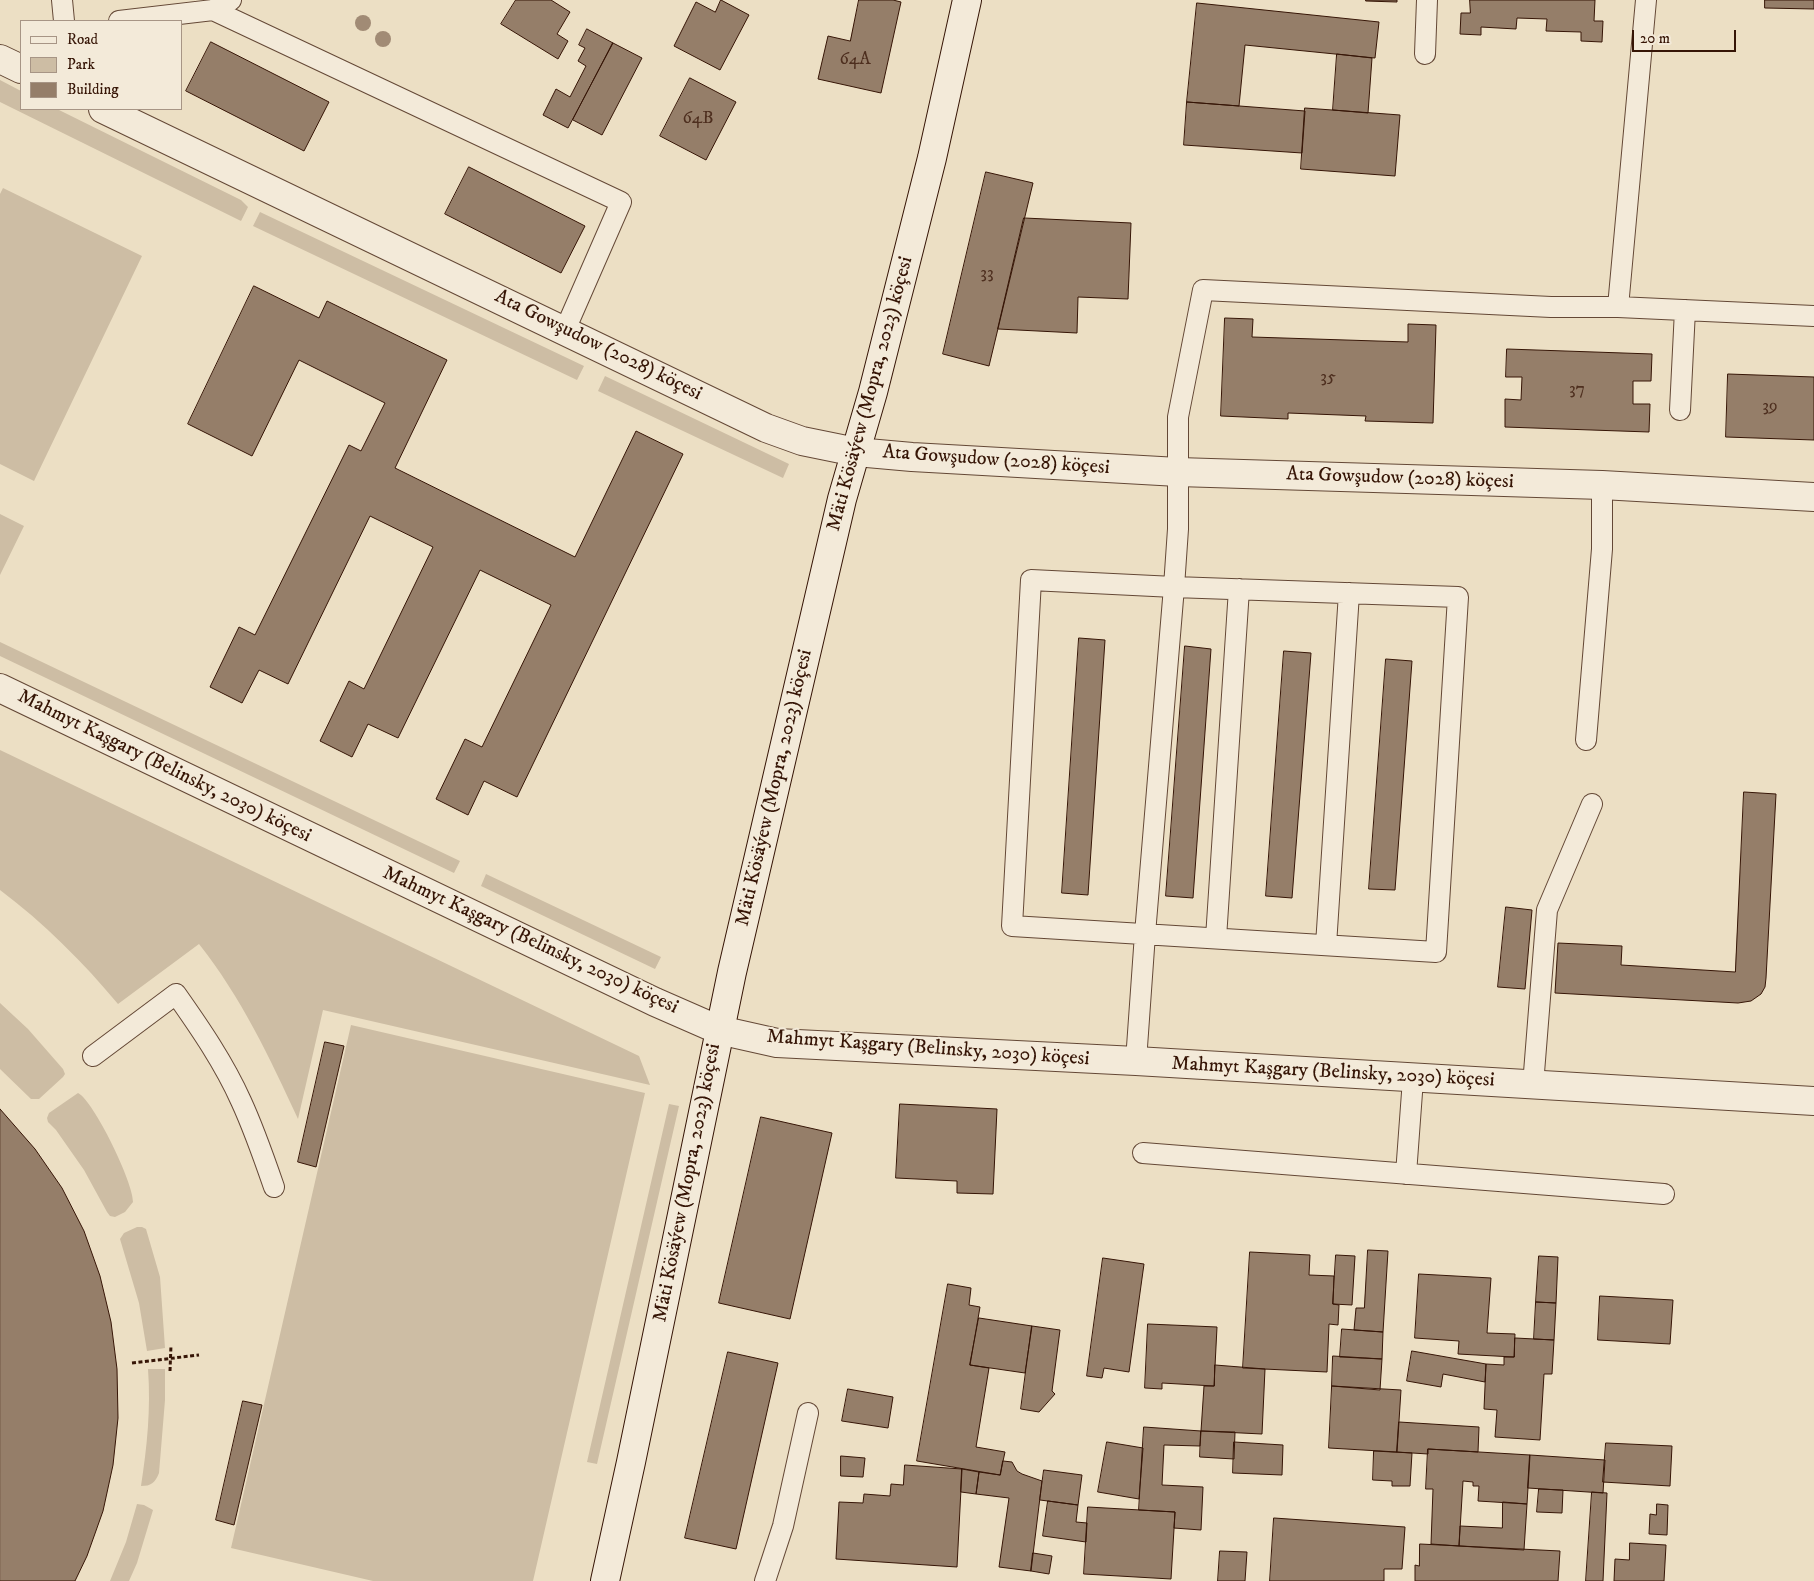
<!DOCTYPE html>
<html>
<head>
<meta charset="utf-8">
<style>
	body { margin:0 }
	#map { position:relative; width:1814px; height:1581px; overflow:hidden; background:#ecdfc4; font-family:"IM FELL DW Pica",serif }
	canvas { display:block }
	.legend { position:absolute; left:20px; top:20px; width:162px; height:90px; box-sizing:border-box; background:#f3ead9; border:1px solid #a79585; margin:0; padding:6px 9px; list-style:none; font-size:15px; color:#361506 }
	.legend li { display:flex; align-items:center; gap:10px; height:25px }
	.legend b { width:25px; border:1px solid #a79585 }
	.scale { position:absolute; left:1632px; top:30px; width:104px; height:22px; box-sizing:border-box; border:2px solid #361506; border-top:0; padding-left:6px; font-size:15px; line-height:18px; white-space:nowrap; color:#361506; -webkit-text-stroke:4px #f3ead9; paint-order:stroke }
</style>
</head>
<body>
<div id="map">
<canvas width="1814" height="1581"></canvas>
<ul class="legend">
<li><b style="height:6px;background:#f3ead9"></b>Road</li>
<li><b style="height:14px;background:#cdbda4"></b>Park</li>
<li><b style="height:14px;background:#957e69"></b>Building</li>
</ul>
<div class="scale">20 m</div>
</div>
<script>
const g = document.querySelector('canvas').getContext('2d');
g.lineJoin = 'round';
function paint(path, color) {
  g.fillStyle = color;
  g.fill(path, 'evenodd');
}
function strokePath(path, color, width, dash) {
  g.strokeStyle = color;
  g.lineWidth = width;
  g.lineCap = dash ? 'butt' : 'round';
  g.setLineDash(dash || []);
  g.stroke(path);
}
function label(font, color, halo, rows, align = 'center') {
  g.font = font + ' "IM FELL DW Pica",serif';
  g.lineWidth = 4;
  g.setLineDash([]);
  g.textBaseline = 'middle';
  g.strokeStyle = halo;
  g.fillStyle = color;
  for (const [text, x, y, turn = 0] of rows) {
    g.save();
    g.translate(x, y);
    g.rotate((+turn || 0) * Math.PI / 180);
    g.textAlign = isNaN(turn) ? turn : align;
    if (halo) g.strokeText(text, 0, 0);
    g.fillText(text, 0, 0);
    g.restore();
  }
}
paint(new Path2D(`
	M0,80L21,91V109H57L241,200L248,207L241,221L0,102Z
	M3,188L142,256L34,481L0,464V194Z
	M260,212L584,366L577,380L253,226Z
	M605,376L789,464L783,478L598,391Z
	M0,514L24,526L0,575Z
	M0,642L460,861L454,873L0,656Z
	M0,750L639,1056L650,1085L323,1010L298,1119C270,1058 241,997 199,944L118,1004C83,962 44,923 0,890Z
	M486,874L661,957L655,969L481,886Z
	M0,1003L28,1029L63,1069L65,1074L63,1077L39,1099H31L0,1069Z
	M351,1025L645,1093L533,1581H373L231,1548Z
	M78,1093C94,1101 134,1184 133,1202L125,1212L115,1217L110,1216L107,1212L84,1170L56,1130L48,1122L47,1118L49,1113Z
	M669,1104L679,1106L597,1464L587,1462Z
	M137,1227H142L146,1229L160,1277L165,1348L147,1351L139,1303L120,1239L124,1233Z
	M148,1369H165V1400L159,1473C155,1483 151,1486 141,1486C147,1447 151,1409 148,1369Z
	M137,1504L144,1505L153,1510L137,1563L129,1581H110L126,1542Z`), '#cdbda4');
const building = new Path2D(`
	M516,0H551L570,12L557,34L568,41L558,59L501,24Z
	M721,0L749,15L720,70L674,46L696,2L715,12Z
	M859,0H893L901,2L881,93L818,79L828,36L850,41Z
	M1366,0H1397V2L1366,1Z
	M1470,0H1595L1594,21H1603L1602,42L1581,41V32L1546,31L1547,19L1517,18L1516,29L1481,27V35L1460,34L1461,13H1470Z
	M1765,0H1814V9L1765,8Z
	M1197,3L1379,22L1375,58L1245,45L1239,106L1187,102Z
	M587,29L613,43L568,128L543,115L556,89L570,97L586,66L578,61L585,48L579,45Z
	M211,42L329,102L304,151L186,91Z
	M613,43L642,58L602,135L573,120Z
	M1337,54L1372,58L1368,113L1333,110Z
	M690,78L736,102L706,160L660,136Z
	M1187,102L1305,111L1302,153L1184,145Z
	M1305,108L1400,115L1395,176L1301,169Z
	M469,167L585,226L561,273L445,214Z
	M986,172L1033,183L989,366L943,354Z
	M1024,218L1131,223L1128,299L1078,297L1077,333L998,329Z
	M254,286L319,318L327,301L447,360L395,468L575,557L636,431L683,454L517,797L484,781L468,815L436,799L465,739L482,747L551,605L480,570L398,738L368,724L352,757L320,741L349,681L364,689L433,547L370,516L288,684L259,670L242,703L210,687L239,627L255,635L349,445L361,451L385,403L299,360L252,456L188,424Z
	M1225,318L1253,319L1252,337L1408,342V324L1436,325L1433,423L1365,421L1366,416L1288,413V419L1221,416Z
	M1507,349L1652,354L1651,381H1633V404H1650L1649,432L1505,427V399L1521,400L1522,377H1506Z
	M1728,374L1814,377V440L1726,437Z
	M1079,638L1105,640L1088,895L1062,893Z
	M1185,646L1211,649L1193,898L1166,896Z
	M1284,651L1311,653L1292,898L1266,896Z
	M1386,659L1412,661L1395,890L1369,889Z
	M1744,792L1776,794L1766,978L1765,987L1761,994L1751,1001L1738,1003L1555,993L1558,943L1622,946L1621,965L1735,972Z
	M1506,907L1532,910L1525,989L1498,987Z
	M325,1042L344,1046L316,1167L298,1162Z
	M900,1104L997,1109L993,1194L957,1193V1181L896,1178Z
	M0,1109L35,1149L62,1188L84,1231L100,1276L111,1322L117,1369L118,1418L113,1465L103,1511L87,1556L75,1581H0Z
	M761,1117L832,1133L790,1319L719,1303Z
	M1368,1250L1388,1251L1383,1332L1354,1330L1356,1308H1364Z
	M1250,1252L1310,1255L1309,1275L1334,1276L1333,1304L1339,1305L1338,1325L1329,1324L1327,1372L1243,1368Z
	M1336,1255L1355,1256L1352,1305L1333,1304Z
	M1539,1256L1558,1257L1556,1303L1536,1302Z
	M1103,1258L1144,1264L1129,1372L1104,1368L1102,1378L1087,1376Z
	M1419,1274L1491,1278L1487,1333L1515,1334L1514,1357L1458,1354L1459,1341L1415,1338Z
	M948,1284L971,1288L969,1305L980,1307L970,1365L989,1368L976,1447L1005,1452L1000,1475L917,1461Z
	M1600,1296L1673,1300L1670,1344L1598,1340Z
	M1536,1302L1556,1303L1554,1340L1534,1339Z
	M979,1318L1032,1326L1025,1373L970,1365Z
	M1148,1324L1217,1327L1214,1386L1162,1383V1389L1145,1388Z
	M1032,1326L1060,1330L1052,1391L1055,1394L1039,1412L1021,1409Z
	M1342,1329L1383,1332L1382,1359L1340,1357Z
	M1515,1338L1554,1340L1552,1374H1544L1540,1440L1495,1437L1497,1410L1484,1409L1486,1364L1504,1365V1357H1514Z
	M1412,1351L1486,1364L1485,1382L1443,1374L1441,1387L1407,1381Z
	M728,1352L778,1363L736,1549L685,1538Z
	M1333,1356L1382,1359L1380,1390L1332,1386Z
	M1215,1365L1265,1369L1262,1434L1201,1431L1204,1386H1214Z
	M1332,1386L1401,1390L1397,1452L1329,1448Z
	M848,1389L893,1397L888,1428L842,1421Z
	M243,1401L262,1405L234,1525L216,1520Z
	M1399,1422L1479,1427L1478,1452L1428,1449V1454L1397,1452Z
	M1144,1427L1201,1431L1200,1446L1164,1445L1162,1485L1203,1487L1201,1530L1174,1528L1175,1512L1139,1510Z
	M1201,1431L1235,1432L1234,1459L1200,1457Z
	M1107,1442L1143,1448L1139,1499L1098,1492Z
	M1234,1442L1283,1445L1282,1475L1233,1473Z
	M1606,1443L1672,1446L1670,1486L1603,1482Z
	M1428,1449L1530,1455L1527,1504L1478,1501L1479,1486H1473V1482L1463,1481L1459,1546L1431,1544L1433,1489H1426Z
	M1374,1451L1412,1453L1410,1486H1392V1481L1373,1480Z
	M1530,1455L1605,1460L1603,1493L1528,1488Z
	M841,1456L865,1458L863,1477L841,1476Z
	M1003,1461L1012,1462L1017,1471L1022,1474L1042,1481L1031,1571L999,1567L1009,1498L976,1494L979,1472L1000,1475Z
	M905,1465L962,1469L957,1567L836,1559L839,1502L863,1503L864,1494L890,1496L891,1484L903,1485Z
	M962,1469L979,1472L976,1494L961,1492Z
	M1044,1470L1082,1475L1078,1505L1040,1500Z
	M1539,1489L1563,1490L1562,1513L1537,1512Z
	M1592,1492L1607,1493L1603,1581H1586Z
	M1048,1501L1078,1505L1076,1522L1087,1523L1086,1542L1043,1536Z
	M1503,1502L1527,1504L1524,1550L1459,1546L1460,1526L1502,1528Z
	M1657,1504L1668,1505L1667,1535L1649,1534L1650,1514L1656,1515Z
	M1088,1507L1175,1512L1171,1579L1084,1574Z
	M1274,1518L1405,1527L1402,1569H1384V1581H1270Z
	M1630,1543L1666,1545L1664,1581H1614L1615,1559L1629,1560Z
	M1420,1544L1560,1551L1558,1581H1415V1565L1419,1566Z
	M1220,1551L1247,1552L1245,1581H1218Z
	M1033,1553L1052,1556L1049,1574L1031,1571Z`);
paint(building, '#957e69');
strokePath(building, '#361506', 1);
const lane = new Path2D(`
	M62,0L64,21
	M213,10L231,0
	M119,21L213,10L621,202L565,330
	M1425,54L1427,0
	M1618,307L1646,0
	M1680,410L1685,310
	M1031,580L1174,587L1458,597L1436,952L1012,926Z
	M1586,740L1602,549V485
	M1216,938L1239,589
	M1326,945L1349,593
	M93,1056L176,994C200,1028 224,1063 241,1101C254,1129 264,1158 274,1187
	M1136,1061L1145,934L1174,587L1178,529V417L1203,290L1551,307H1618L1814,316
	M1533,1085L1547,910L1592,804
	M1143,1153L1664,1194
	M1406,1174L1413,1079
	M765,1581L783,1526L808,1413`);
const street = new Path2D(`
	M0,59L21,69
	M103,109L766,428L802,441L856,452L912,457L1178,472L1602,485L1814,497
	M0,688L655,1002L719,1030L777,1043L1136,1061L1814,1101`);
const secondary = new Path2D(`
	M605,1581L631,1462L732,972L842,499L873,392L932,158L967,0`);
strokePath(lane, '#644836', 22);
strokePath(street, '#644836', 30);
strokePath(secondary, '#361506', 30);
strokePath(new Path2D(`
	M132,1363L199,1355
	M170,1371L171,1345`), '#361506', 3, [4, 2.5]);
strokePath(lane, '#f3ead9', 20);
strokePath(street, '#f3ead9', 28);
strokePath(secondary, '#f3ead9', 28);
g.fillStyle = '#a18b75';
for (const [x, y] of [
	[363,23],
	[383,39]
]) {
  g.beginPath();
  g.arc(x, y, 8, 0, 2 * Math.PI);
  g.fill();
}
label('18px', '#4e2f1f', null, [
	["64A",855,60],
	["64B",698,119],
	["33",987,274],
	["35",1328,378],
	["37",1577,390],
	["39",1770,407]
]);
label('20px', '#361506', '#f3ead9', [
	["Ata Gowşudow (2028) köçesi",598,346,26],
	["Mäti Kösäýew (Mopra, 2023) köçesi",871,394,-75],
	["Ata Gowşudow (2028) köçesi",996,461,4],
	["Ata Gowşudow (2028) köçesi",1400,479,2],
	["Mahmyt Kaşgary (Belinsky, 2030) köçesi",164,767,26],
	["Mäti Kösäýew (Mopra, 2023) köçesi",775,788,-77],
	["Mahmyt Kaşgary (Belinsky, 2030) köçesi",530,941,25],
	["Mahmyt Kaşgary (Belinsky, 2030) köçesi",928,1049,4],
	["Mahmyt Kaşgary (Belinsky, 2030) köçesi",1333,1073,3],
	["Mäti Kösäýew (Mopra, 2023) köçesi",688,1183,-79]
]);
</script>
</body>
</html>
